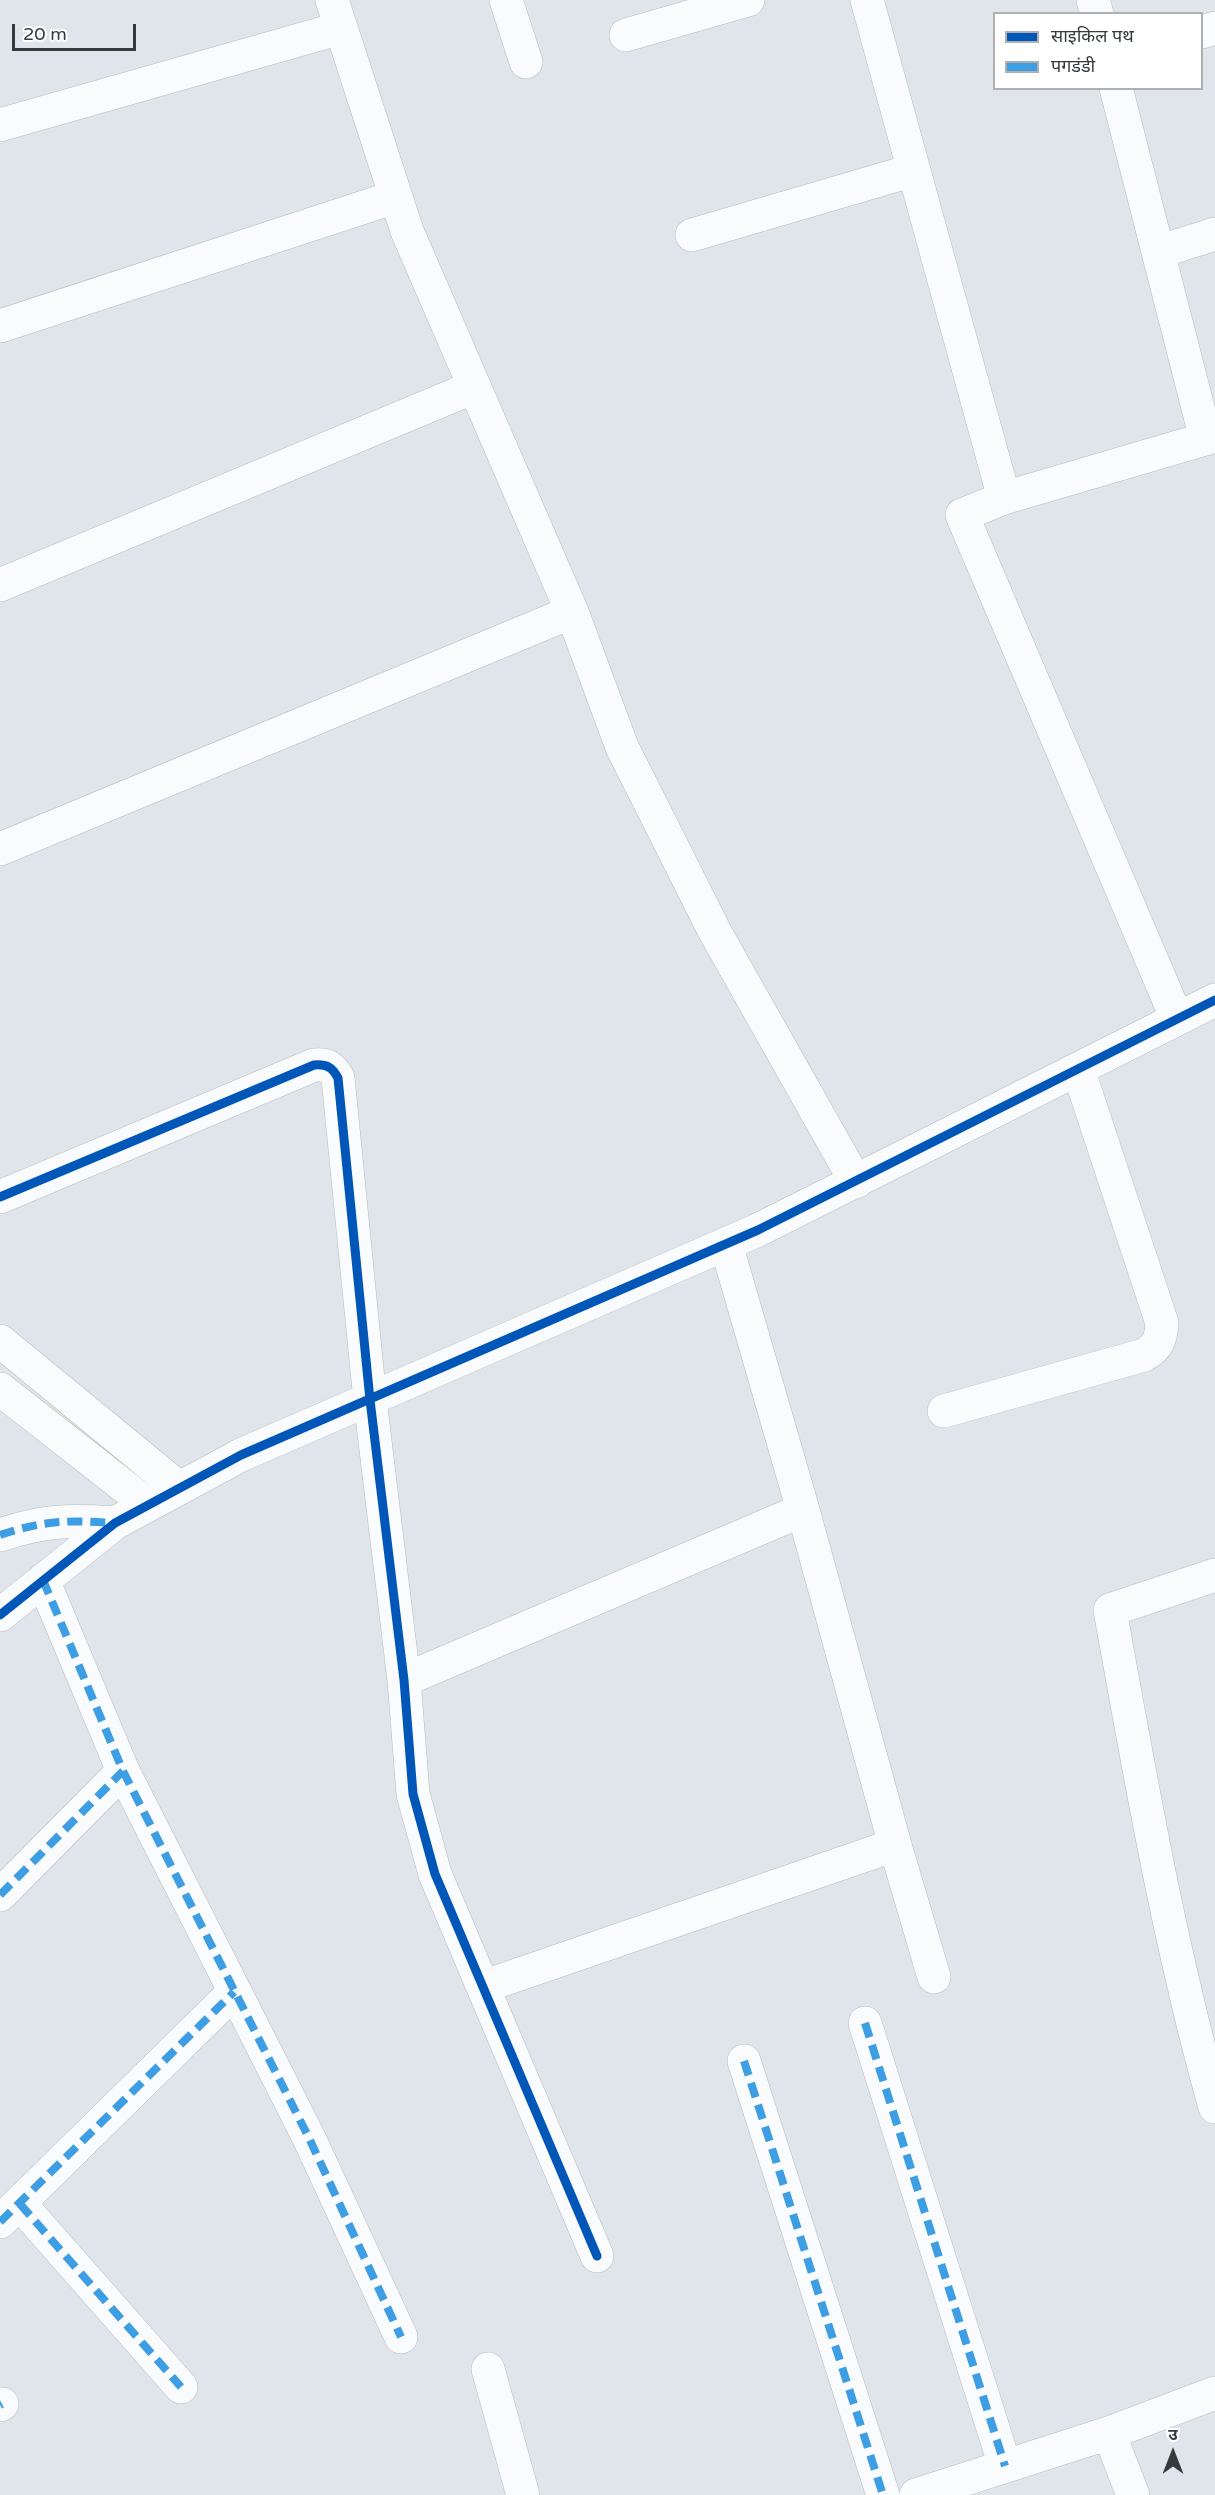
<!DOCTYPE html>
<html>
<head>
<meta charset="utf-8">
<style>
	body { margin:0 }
	#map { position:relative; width:1215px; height:2495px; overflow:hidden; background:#dfe5ea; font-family:"Varela Round","Noto Sans Devanagari",sans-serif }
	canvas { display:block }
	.legend { position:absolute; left:993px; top:12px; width:210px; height:78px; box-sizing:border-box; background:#fff; border:2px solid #aeb0b1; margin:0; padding:8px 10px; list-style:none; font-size:18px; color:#353a3d }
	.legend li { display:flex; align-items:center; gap:12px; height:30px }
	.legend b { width:30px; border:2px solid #aeb0b1 }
	.north { position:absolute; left:1143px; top:2423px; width:60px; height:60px; -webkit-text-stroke:4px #fff; paint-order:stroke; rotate:0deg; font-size:16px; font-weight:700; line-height:24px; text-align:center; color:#353a3d }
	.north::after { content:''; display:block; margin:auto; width:21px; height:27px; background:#353a3d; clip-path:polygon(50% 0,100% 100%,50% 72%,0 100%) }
	.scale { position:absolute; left:12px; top:24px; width:124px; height:27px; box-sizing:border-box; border:3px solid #353a3d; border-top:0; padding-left:8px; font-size:18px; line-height:21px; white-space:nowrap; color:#353a3d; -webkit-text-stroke:4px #fff; paint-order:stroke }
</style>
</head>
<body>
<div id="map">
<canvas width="1215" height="2495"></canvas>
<ul class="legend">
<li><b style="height:8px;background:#0057b8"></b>साइकिल पथ</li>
<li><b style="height:8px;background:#3e9ee3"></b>पगडंडी</li>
</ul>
<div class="north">उ</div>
<div class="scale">20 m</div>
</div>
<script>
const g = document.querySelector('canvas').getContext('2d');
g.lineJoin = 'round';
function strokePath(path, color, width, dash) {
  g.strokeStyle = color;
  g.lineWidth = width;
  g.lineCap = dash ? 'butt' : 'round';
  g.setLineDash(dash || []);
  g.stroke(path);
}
const minor = new Path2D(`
	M332,0L407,231L572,612L622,747L715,932L856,1182
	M506,0L526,62
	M867,0L1004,498
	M1093,0L1097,14
	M1202,32L1215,28
	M626,35L748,0
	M1116,88L1206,439
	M0,125L341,28
	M692,235L914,170
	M1158,252L1215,234
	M0,326L395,197
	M0,585L474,387
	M0,849L572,612
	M1177,1019L962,515L1004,498L1215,436
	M0,1197L314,1065C327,1064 332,1067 338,1078L370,1400L404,1680L413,1794L435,1874L597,2256
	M726,1244L803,1510L895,1845L934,1977
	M0,1341L179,1488
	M0,1389L148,1505
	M944,1411L1144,1355C1158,1347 1161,1339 1162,1323L1078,1069
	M0,1535C45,1520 69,1520 115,1523
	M1215,1575L1110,1610C1140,1776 1169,1944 1215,2107
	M43,1580L123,1771L309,2138L401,2337
	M0,1615L115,1523L241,1455L758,1230L1215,1000
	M404,1680L803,1510
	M0,1895L123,1771
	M485,1986L895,1845
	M865,2023L1005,2466
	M744,2061L883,2495
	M20,2204L181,2387
	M0,2222L234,1992
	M488,2369L523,2495
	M0,2405L2,2404
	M1109,2433L1133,2495
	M916,2495L1109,2433L1215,2393`);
strokePath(minor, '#b6bbbf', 34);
strokePath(minor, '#fafbfc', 33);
strokePath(new Path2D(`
	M0,1535C45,1520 69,1520 115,1523
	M43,1580L123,1771L309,2138L401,2337
	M0,1895L123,1771
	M865,2023L1005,2466
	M744,2061L883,2495
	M20,2204L181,2387
	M0,2222L234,1992
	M0,2405L2,2404`), '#3e9ee3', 8, [15, 8]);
strokePath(new Path2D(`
	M0,1197L314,1065C327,1064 332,1067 338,1078L370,1400L404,1680L413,1794L435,1874L597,2256
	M0,1615L115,1523L241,1455L758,1230L1215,1000`), '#0057b8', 9);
</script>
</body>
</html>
